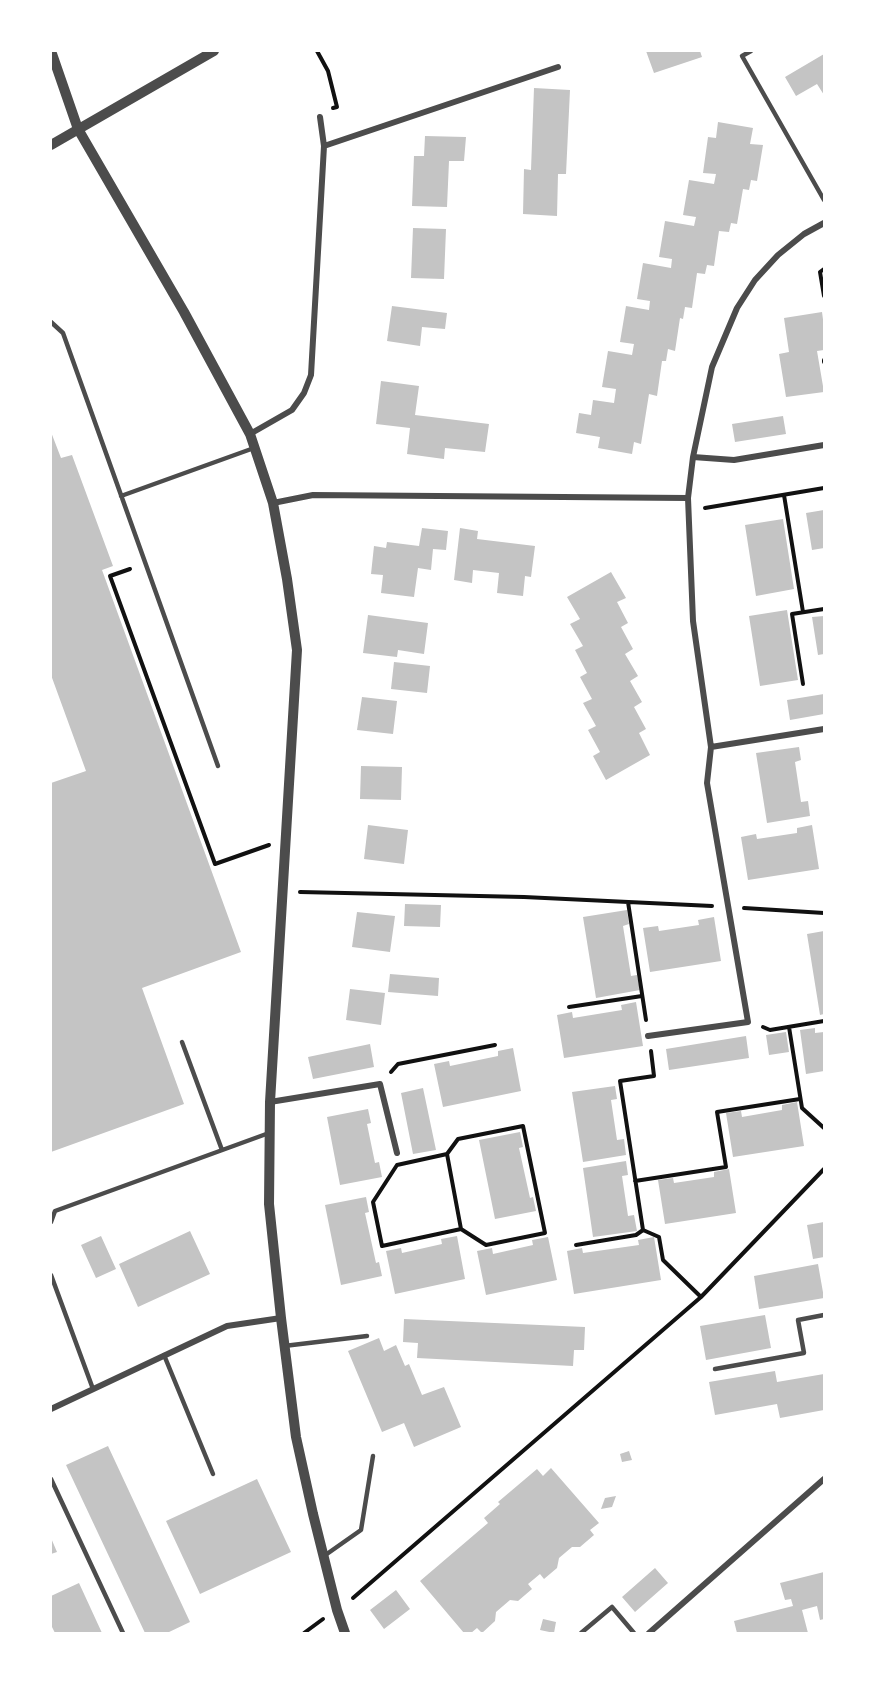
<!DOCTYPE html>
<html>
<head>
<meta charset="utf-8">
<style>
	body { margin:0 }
	#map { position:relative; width:875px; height:1684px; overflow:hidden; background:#fff; font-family:Spectral,serif }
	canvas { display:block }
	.frame { position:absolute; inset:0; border:52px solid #fff; pointer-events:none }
</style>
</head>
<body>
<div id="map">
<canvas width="875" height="1684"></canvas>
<div class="frame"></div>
</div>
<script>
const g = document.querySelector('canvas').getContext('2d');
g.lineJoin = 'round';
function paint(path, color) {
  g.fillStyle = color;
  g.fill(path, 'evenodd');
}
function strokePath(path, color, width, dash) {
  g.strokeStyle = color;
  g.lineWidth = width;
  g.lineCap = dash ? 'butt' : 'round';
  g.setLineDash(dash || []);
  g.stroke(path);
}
paint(new Path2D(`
	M646,51H700L702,57L654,73Z
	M824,54V95L817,84L796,96L785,77Z
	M534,88L570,90L566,174H558L557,216L523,214L524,169L531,170Z
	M718,122L753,128L750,144L763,145L757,181L751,180L749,190L743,189L737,224L731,223L729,232L719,231L714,266L707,265L705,274L697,273L692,308L685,307L683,319L680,318L675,351L668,349L666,361H662L657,396L649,394L641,444L634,442L632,454L598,448L600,437L576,433L579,413L591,415L593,400L614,403L616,389L602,387L608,351L632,355L634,344L620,342L626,306L649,310L650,301L637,299L643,263L671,268L672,259L659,257L665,221L694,226L696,217L683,215L689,180L714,184L716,174L703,173L708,137L716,138Z
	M425,136L466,137L464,161H449L447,207L412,206L414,156H424Z
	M413,228L446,229L444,279L411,278Z
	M392,306L447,313L445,329L422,327L420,346L387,341Z
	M822,312L824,327V350L817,351L824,392L786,397L779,354L789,352L784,318Z
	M381,381L419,386L415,415L489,424L485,452L445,448L444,459L407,454L410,428L376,424Z
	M783,416L786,434L735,442L732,424Z
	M51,432L61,458L72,455L113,566L102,570L241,952L142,988L184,1104L51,1152V783L86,771L51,675Z
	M824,510V548L812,550L806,513Z
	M783,519L794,589L756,596L745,525Z
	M422,528L448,531L446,550L433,549L431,570L418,568L414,597L381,593L383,575L371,574L374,546L386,548L387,542L419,546Z
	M460,528L478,531L477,539L535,546L531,577L525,576L523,596L497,593L499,573L473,570L472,583L454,580Z
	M611,572L626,598L617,602L628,623L621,627L633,649L625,654L638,676L630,681L642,702L634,707L646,729L639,733L650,755L606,780L593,756L600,752L588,730L596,726L583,703L592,699L580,677L587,673L575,650L583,646L570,624L580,619L567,597Z
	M787,610L798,680L760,686L749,616Z
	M368,615L428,623L424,654L398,650L397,657L363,653Z
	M824,616V654L818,655L812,617Z
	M394,662L430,666L427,693L391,689Z
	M824,694V714L790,720L787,700Z
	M362,697L397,701L393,734L357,730Z
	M799,747L801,760L795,762L801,802L808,801L810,816L767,823L756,753Z
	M361,766L402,767L401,800L360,799Z
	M368,825L408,830L404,864L364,859Z
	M812,825L819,869L748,880L741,837L756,834L757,839L797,833V828Z
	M405,904L441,905L440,927L404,926Z
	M627,910L629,924L623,926L631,976L637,975L640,990L596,998L583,917Z
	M357,912L395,916L390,952L352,947Z
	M714,917L721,961L650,972L643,928L658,926L659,931L699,925L698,920Z
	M824,931V1014L820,1015L807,934Z
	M390,974L439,978L438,996L388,992Z
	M350,989L385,993L381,1025L346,1020Z
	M636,1002L643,1046L564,1058L557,1015L572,1012L573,1018L622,1010L621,1005Z
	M815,1028V1033L824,1032V1071L806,1074L800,1030Z
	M786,1032L789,1052L769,1055L766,1035Z
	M746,1036L749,1058L669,1070L666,1049Z
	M370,1044L374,1067L313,1079L308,1057Z
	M513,1048L521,1091L443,1107L434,1064L449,1061L450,1066L498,1056V1051Z
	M615,1086L617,1099L611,1100L617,1140L624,1139L626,1155L583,1162L572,1092Z
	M423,1088L436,1150L413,1154L401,1093Z
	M797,1102L804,1146L733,1157L726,1113L741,1111L742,1117L782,1110V1105Z
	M368,1109L371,1123L367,1124L375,1163L379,1162L382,1177L340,1185L327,1117Z
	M520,1132L523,1147L519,1148L530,1198L533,1197L536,1211L495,1219L479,1140Z
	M626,1161L628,1175L622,1176L628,1216L634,1215L637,1231L593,1237L583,1168Z
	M729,1169L736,1213L665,1224L658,1180L673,1178L674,1183L714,1177V1172Z
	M366,1197L369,1212L365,1213L376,1263L379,1262L382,1276L341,1285L325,1205Z
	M824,1222V1257L813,1259L807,1225Z
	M190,1231L210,1274L138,1307L119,1264Z
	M101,1236L116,1269L96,1278L81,1245Z
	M457,1236L465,1279L395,1294L386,1251L401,1248L402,1253L442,1244L441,1239Z
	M548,1237L557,1280L486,1295L477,1251L492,1248L493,1254L533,1245L532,1240Z
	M654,1237L661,1280L574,1294L567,1251L582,1248L583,1253L639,1245L638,1240Z
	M818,1264L824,1298L759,1309L754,1276Z
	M765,1315L771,1348L706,1360L700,1326Z
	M404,1319L585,1327L584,1350H574L573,1366L417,1358L418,1343L403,1342Z
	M379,1338L384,1351L396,1345L405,1366L409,1364L422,1395L444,1387L461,1427L414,1447L404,1423L382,1432L348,1351Z
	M775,1371L777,1382L824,1374V1410L780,1418L777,1404L715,1415L709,1382Z
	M108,1446L190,1622L167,1633H145L66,1465Z
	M629,1451L632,1460L622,1462L620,1454Z
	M551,1468L599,1523L590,1530L594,1535L580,1547H572L559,1558L557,1568L544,1579L540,1574L528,1584L532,1589L518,1601L510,1600L496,1612L495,1621L482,1633L477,1628L471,1633H464L420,1581L488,1523L484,1518L500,1504L498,1502L537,1469L543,1476Z
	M257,1479L291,1552L200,1594L166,1521Z
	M616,1496L612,1507L601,1509L605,1498Z
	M51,1538L57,1552L51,1554Z
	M655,1568L668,1583L635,1612L622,1597Z
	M824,1572V1619L820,1620L817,1606L802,1610L808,1633H737L734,1621L793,1606L791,1599L785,1600L780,1583Z
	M79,1583L102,1633H55L51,1625V1596Z
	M396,1590L410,1609L384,1629L370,1610Z
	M543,1619L556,1622L554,1633L540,1630Z`), '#c4c4c4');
strokePath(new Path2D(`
	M317,51L328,71L337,107L333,108
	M824,269L820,272L824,296
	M824,360V362
	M784,495L803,612
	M705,508L824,488
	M130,569L110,576L215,864L269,845
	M803,684L792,614L824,609
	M300,892L524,897L712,906
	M628,902L646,1020
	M744,908L824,913
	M569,1007L642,996
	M763,1027L770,1030L824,1021
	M789,1027L802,1108L824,1128
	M651,1051L654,1076L620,1081L643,1230L659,1237L663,1260L701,1297
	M391,1072L398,1064L495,1045
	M523,1126L545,1233L486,1245L461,1229L382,1246L373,1202L397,1165L447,1154L458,1139Z
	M447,1154L461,1229
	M635,1181L726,1167L717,1112L800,1099
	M576,1245L636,1235L643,1230
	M353,1598L701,1297L824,1169
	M304,1633L323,1619`), '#111', 4);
strokePath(new Path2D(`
	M751,51L742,56L824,200
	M51,322L63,333L218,766
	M121,496L254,448
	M182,1042L222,1150
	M51,1222L55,1211L269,1133
	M51,1275L93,1389
	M284,1346L367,1336
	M164,1355L213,1474
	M715,1369L804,1353L798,1320L824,1315
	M51,1479L123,1633
	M324,1556L361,1530L373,1456
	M581,1633L612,1607L634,1633`), '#4c4c4c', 4.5);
strokePath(new Path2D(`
	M324,146L558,67
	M250,434L292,410L304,393L311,375L324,146L320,117
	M693,457L734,460L824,445
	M273,503L313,495L688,498
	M711,747L824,729
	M648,1036L748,1022L707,783L711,747L693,621L688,498L693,457L712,367L737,308L755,280L778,255L804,234L824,223
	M270,1102L380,1084L397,1153
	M51,1409L227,1326L281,1318
	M649,1633L824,1479`), '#4c4c4c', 6);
strokePath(new Path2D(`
	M51,51L78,129L184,312L250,434L273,503L287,579L297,650L270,1102L269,1204L281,1318L296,1437L313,1514L337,1610L345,1633
	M51,145L214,51`), '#4c4c4c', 10);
</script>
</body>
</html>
